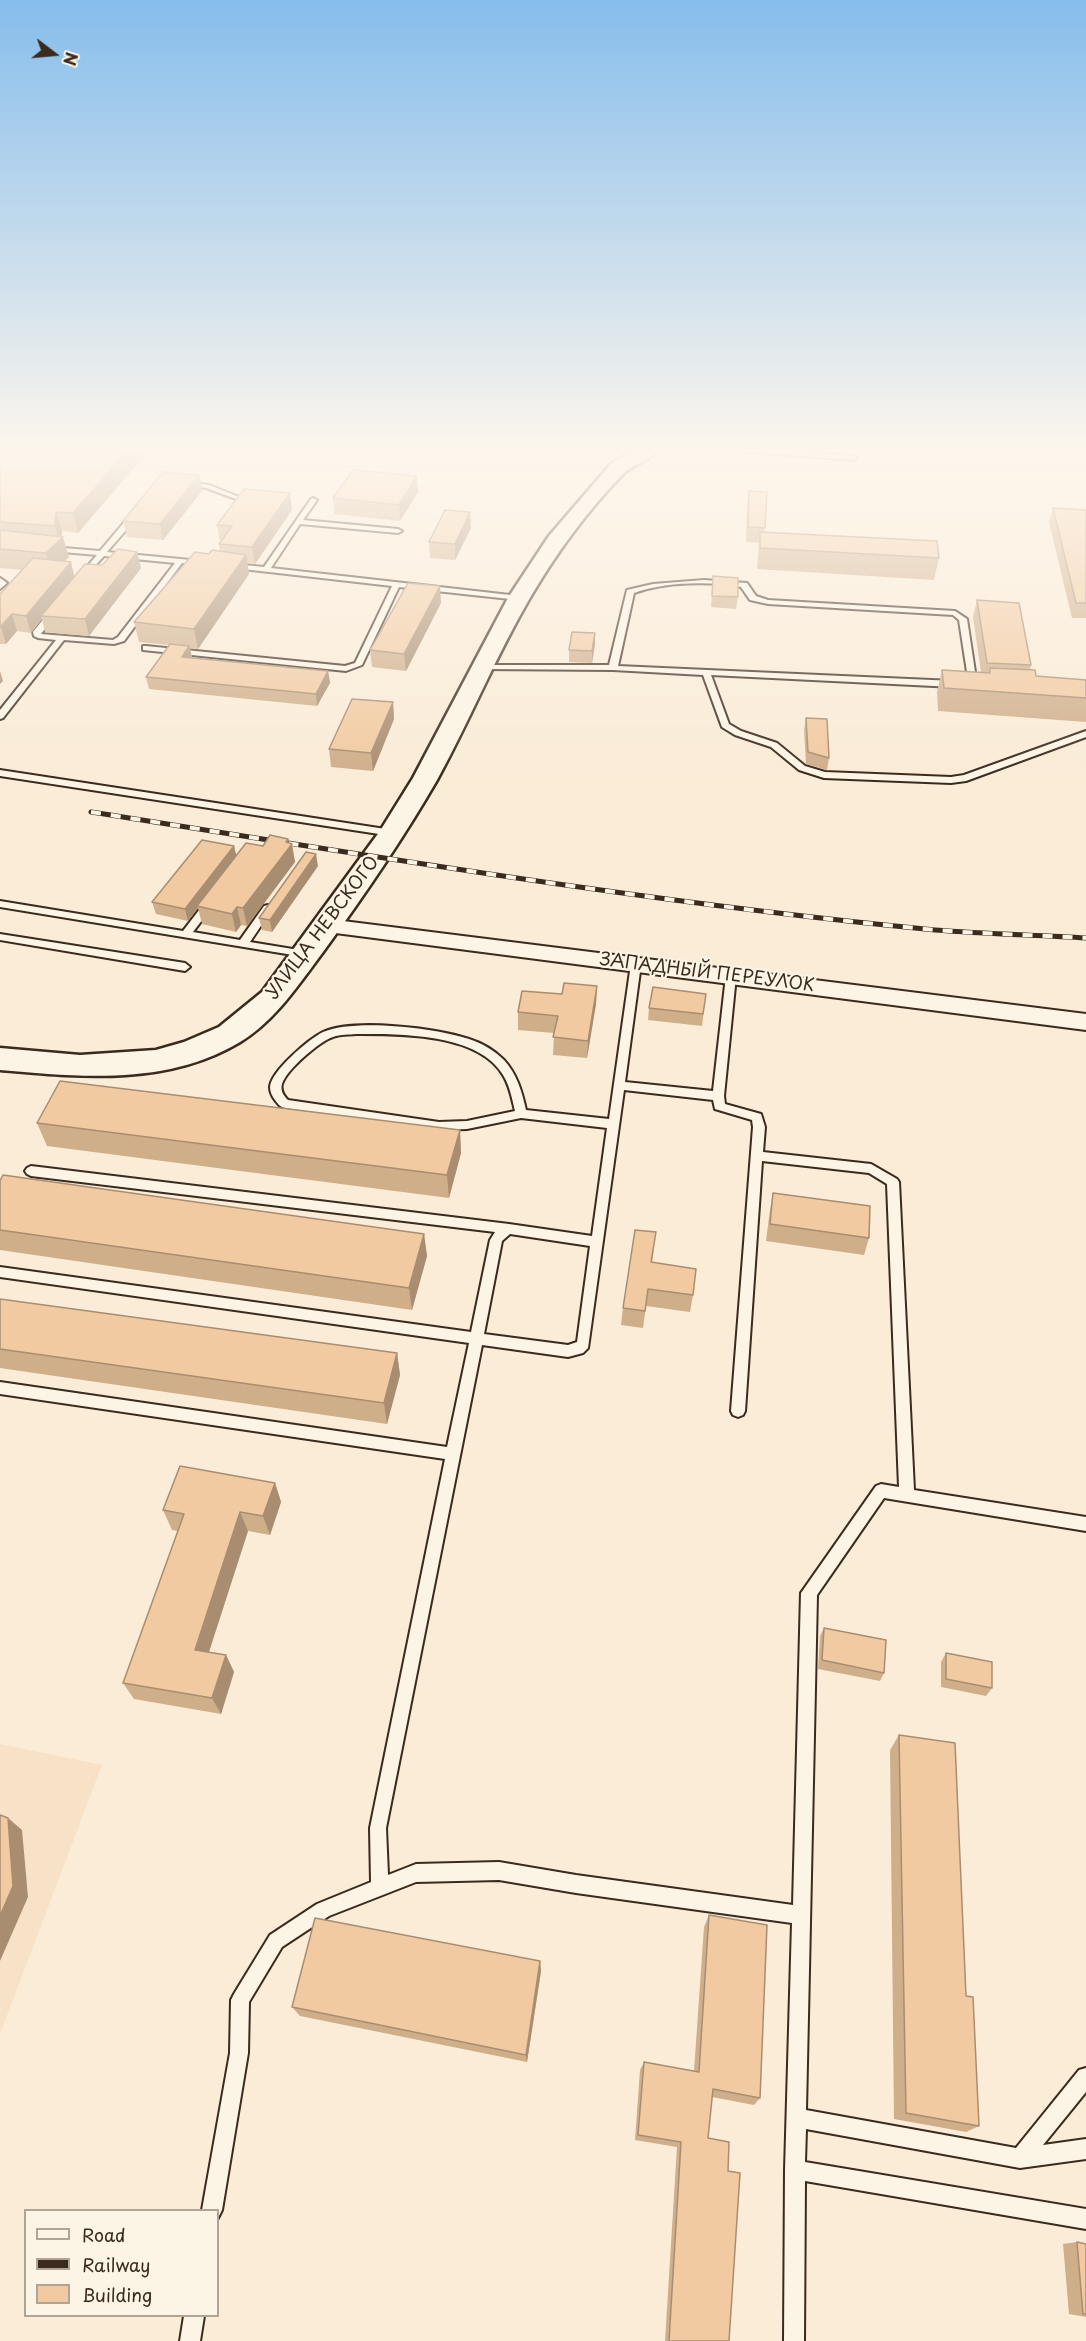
<!DOCTYPE html>
<html>
<head>
<meta charset="utf-8">
<style>
	body { margin:0 }
	#map { position:relative; width:1086px; height:2341px; overflow:hidden; background:#faecd7; font-family:"Playpen Sans",sans-serif }
	canvas { display:block }
	.legend { position:absolute; left:24px; top:2209px; width:195px; height:108px; box-sizing:border-box; background:#fcf5e5; border:2px solid #afa495; margin:0; padding:8px 10px; list-style:none; font-size:18px; color:#3b2a1e }
	.legend li { display:flex; align-items:center; gap:12px; height:30px }
	.legend b { width:30px; border:2px solid #afa495 }
	.north { position:absolute; left:24px; top:24px; width:60px; height:60px; -webkit-text-stroke:4px #fcf5e5; paint-order:stroke; rotate:106deg; font-size:16px; font-weight:700; line-height:24px; text-align:center; color:#3b2a1e }
	.north::after { content:''; display:block; margin:auto; width:21px; height:27px; background:#3b2a1e; clip-path:polygon(50% 0,100% 100%,50% 72%,0 100%) }
</style>
</head>
<body>
<div id="map">
<canvas width="1086" height="2341"></canvas>
<ul class="legend">
<li><b style="height:8px;background:#fcf5e5"></b>Road</li>
<li><b style="height:8px;background:#3b2a1e"></b>Railway</li>
<li><b style="height:16px;background:#f1caa1"></b>Building</li>
</ul>
<div class="north">N</div>
</div>
<script>
const g = document.querySelector('canvas').getContext('2d');
g.lineJoin = 'round';
function paint(path, color) {
  g.fillStyle = color;
  g.fill(path, 'evenodd');
}
function strokePath(path, color, width, dash) {
  g.strokeStyle = color;
  g.lineWidth = width;
  g.lineCap = dash ? 'butt' : 'round';
  g.setLineDash(dash || []);
  g.stroke(path);
}
function label(font, color, halo, rows, align = 'center') {
  g.font = font + ' "Playpen Sans",sans-serif';
  g.lineWidth = 4.5;
  g.setLineDash([]);
  g.textBaseline = 'middle';
  g.strokeStyle = halo;
  g.fillStyle = color;
  for (const [text, x, y, turn = 0] of rows) {
    g.save();
    g.translate(x, y);
    g.rotate((+turn || 0) * Math.PI / 180);
    g.textAlign = isNaN(turn) ? turn : align;
    if (halo) g.strokeText(text, 0, 0);
    g.fillText(text, 0, 0);
    g.restore();
  }
}
paint(new Path2D(`
	M0,1744L102,1765L0,2034Z`), '#f7e2c7');
const lane = new Path2D(`
	M708,449H750L854,456L857,458L854,460Z
	M186,482L209,485L239,497L236,499L206,488L184,485L183,484Z
	M313,498L317,500L303,520L398,529L402,531L398,533L300,524L271,568L519,596L523,598L519,600L399,587L362,665L346,671L143,650V646H146L345,666L355,663L392,586L234,568L230,566L234,564L264,567L311,499Z
	M132,513L139,515L107,552L201,561L205,563L201,565L182,563L124,641L114,644L64,640L3,718L0,719V710L56,640L38,638L34,636L33,632L49,612L56,614L41,634L113,640L118,637L175,563L104,556L84,577L80,575L97,555L51,551L47,549L51,547L100,551Z
	M0,578L7,583L0,589Z
	M704,580L747,583L756,596L768,600L955,611L967,619L977,685L973,688L969,685L959,620L953,615L768,604L750,600L741,587C708,581 666,582 634,593L618,666L954,681L958,684L954,687L711,675L729,724L741,731L777,743L805,766L825,772L951,777L964,775L1086,731V737L966,781L951,783L824,778L799,770L771,747L735,735L722,727L703,675L613,670L481,669L477,667L481,665H609L627,590L653,584Z
	M0,770L392,830L397,833L392,836L0,776Z
	M210,900L215,903L193,932L240,940L264,906L268,905L273,908L250,942L305,951L310,954L305,957L0,907V901L183,931L206,901Z
	M0,934L185,963L190,967L185,971L0,940Z
	M636,961L641,964L625,1082L713,1091L726,976L727,973H735L736,976L724,1096L725,1104L761,1114L765,1127L763,1152L871,1164L897,1179L899,1182L914,1490L1086,1517V1531L884,1498L817,1595L806,2110L1016,2148L1079,2070L1086,2068V2092L1043,2145L1086,2139V2159L1020,2168L806,2129L805,2162L1086,2209V2229L805,2181L804,2341H784L785,2170L792,1923L576,1893L499,1880L416,1882L329,1916L282,1947L249,2002L248,2053L222,2210L218,2218V2210H202L230,2053L231,2000L234,1994L270,1935L317,1904L371,1882L370,1828L445,1459L0,1394V1382L447,1447L469,1343L0,1277V1267L471,1332L490,1240L495,1232L31,1176L27,1174L25,1171L27,1168L31,1166L509,1224L592,1236L607,1128L521,1118L467,1129L439,1130L285,1108C280,1107 278,1104 275,1100C272,1096 270,1092 270,1087C271,1071 309,1039 323,1032C354,1018 437,1028 469,1039C482,1043 495,1051 504,1060C517,1074 522,1092 526,1110L609,1119L631,964ZM356,1034C400,1034 478,1033 503,1075C510,1086 512,1099 515,1111L467,1121L439,1122L288,1100C284,1096 280,1091 282,1084C286,1070 320,1041 333,1037C341,1034 349,1035 356,1034ZM624,1090L713,1100L715,1109L752,1120L753,1127L731,1411L733,1415L738,1417L743,1415L745,1411L762,1161L869,1173L887,1184L899,1487L881,1484L876,1486L801,1593L793,1905L576,1875L499,1862L416,1864L388,1875L386,1828L482,1345L568,1357L583,1353L588,1348ZM510,1234L590,1246L577,1342L568,1345L484,1334L502,1241Z
	M184,2316H204L200,2341H180Z`);
const street = new Path2D(`
	M327,919L1086,1014V1030L320,931L317,926L320,921Z`);
const secondary = new Path2D(`
	M636,449H659C650,461 633,464 623,474C587,511 557,552 531,596C496,655 470,720 437,780C403,839 363,897 323,952C299,984 275,1021 240,1042C167,1086 80,1077 0,1070V1048L80,1055L156,1050L184,1042L219,1027L262,992L380,831L413,778L508,598L549,536L611,464Z`);
strokePath(lane, '#3b2a1e', 4);
strokePath(street, '#3b2a1e', 4);
strokePath(secondary, '#3b2a1e', 5);
paint(lane, '#fcf5e5');
paint(street, '#fcf5e5');
paint(secondary, '#fcf5e5');
const rail = new Path2D(`
	M91,812C372,856 652,903 935,930C985,934 1036,935 1086,938`);
strokePath(rail, '#3b2a1e', 5);
strokePath(rail, '#fcf5e5', 4, [10]);
paint(new Path2D(`
	M0,449H150L78,533L62,531L61,537L69,557L64,561L74,576L137,552L141,568L89,636L45,632L42,619L31,633L17,631L6,644H0V594L22,570L0,568Z
	M202,491L163,540L127,537L123,521Z
	M749,491L767,492L764,532L939,558L934,580L757,569L759,543L746,542L747,506Z
	M418,492L400,521L334,514L333,498Z
	M1053,508L1086,510V618H1072L1049,522Z
	M292,510L255,564L247,563L249,574L198,649L190,648L192,658L328,671L330,683L317,706L149,689L146,677L169,645L139,642L134,622L209,554L220,552L219,544L220,541L217,525Z
	M471,528L455,560L430,558L429,542Z
	M713,576L738,597L736,609L711,607Z
	M977,600L1031,665L1030,670L1036,676L1086,680V722L938,711L937,692L942,670L981,672L973,617Z
	M441,603L406,671L372,667L370,650Z
	M595,633V644L592,663L569,662V650Z
	M393,702L394,719L373,771L331,767L329,749Z
	M806,718L829,758L827,770L806,764L804,730Z
	M289,843L295,862L247,926L241,925L236,932L202,924L198,908L188,921L156,914L152,902L234,846L236,856L263,846Z
	M318,866L272,932L262,930L259,918Z
	M597,986L596,1004L587,1058L553,1055L554,1033L518,1030V1012L562,994Z
	M706,994L702,1026L648,1020L649,1008Z
	M37,1123L460,1130L461,1153L449,1198L47,1146Z
	M0,1181L424,1234L427,1256L412,1310L0,1250Z
	M773,1193L869,1238L864,1255L766,1241L770,1210Z
	M654,1249L652,1263L693,1295L690,1312L646,1306L643,1328L621,1325L623,1308Z
	M0,1299L397,1353L400,1375L387,1424L0,1368Z
	M275,1483L281,1502L270,1535L248,1531L209,1652L226,1655L234,1672L221,1714L134,1699L123,1683L178,1531L172,1530L163,1510Z
	M824,1628L884,1673L880,1681L818,1669L820,1636Z
	M946,1653L992,1688L986,1696L941,1687V1662Z
	M899,1735L966,1996L979,2126L966,2132L894,2119L890,1750Z
	M709,1915L760,2098L754,2105L712,2097L708,2138L728,2171L729,2341H665L677,2147L635,2140L640,2070L644,2062L694,2071L704,1927Z
	M540,1961L541,1971L527,2062L300,2016L292,2007Z
	M1077,2242L1086,2244V2317L1069,2314L1063,2244Z`), '#cfae8a');
paint(new Path2D(`
	M129,449H150L78,533L73,513Z
	M199,475L202,491L163,540L160,524Z
	M417,476L418,492L400,521L399,505Z
	M290,493L292,510L255,564L252,547Z
	M56,512L62,531L61,539L63,537L69,557L52,573L46,553L59,541L55,526Z
	M470,512L471,528L455,560V544Z
	M137,552L141,568L89,636L85,619Z
	M246,555L249,574L198,649L194,629Z
	M71,562L75,579L41,616L42,619L31,633L26,616Z
	M440,586L441,603L406,671L404,654Z
	M12,614L17,631L6,644L1,627Z
	M595,633V644L592,663V651Z
	M189,646L192,657H182Z
	M0,671L3,681L0,684Z
	M328,671L330,683L317,706L316,694Z
	M393,702L394,719L373,771L371,753Z
	M288,839L290,847L292,844L295,862L247,926L243,908Z
	M234,846L237,858L197,906L198,908L188,921L185,909Z
	M316,854L318,866L272,932L270,920Z
	M237,907L241,925L236,932L232,914Z
	M597,986L596,1004L587,1058L588,1041Z
	M460,1130L461,1153L449,1198L447,1175Z
	M424,1234L427,1256L412,1310L409,1288Z
	M397,1353L400,1375L387,1424L384,1403Z
	M275,1483L281,1502L270,1535L263,1516Z
	M240,1512L248,1531L204,1667L195,1650Z
	M226,1655L234,1672L221,1714L212,1698Z
	M8,1818L22,1830L28,1897L0,1961V1916Z
	M540,1961L541,1971L527,2062L526,2055Z`), '#a98d71');
const building = new Path2D(`
	M0,449H55L108,453L114,449H129L73,513L56,512L55,526L0,522Z
	M353,470L417,476L399,505L333,498Z
	M163,472L199,475L160,524L123,521Z
	M244,489L290,493L252,547L219,544L232,526L217,525Z
	M749,491L767,492L765,528L748,527Z
	M1053,508L1086,510V603H1076Z
	M445,510L470,512L455,544L429,542Z
	M0,530L63,537L46,553L0,549Z
	M760,532L937,541L939,558L760,548Z
	M118,549L137,552L85,619L41,616L85,564L102,565Z
	M212,550L246,555L194,629L134,622L195,552L209,554Z
	M33,558L71,562L26,616L12,614L0,627V594Z
	M713,576L738,578V597L712,596Z
	M408,583L440,586L404,654L370,650Z
	M977,600L1019,603L1031,665L987,663Z
	M572,632L595,633L592,651L569,650Z
	M170,644L189,646L182,657L328,671L316,694L146,677Z
	M990,668L1035,670L1036,676L1086,680V698L944,688L942,670L990,673Z
	M352,699L393,702L371,753L329,749Z
	M806,718L827,719L829,758L808,752Z
	M270,835L288,839L286,842L292,844L243,908L237,907L232,914L197,906L246,843L263,846Z
	M202,840L234,846L185,909L152,902Z
	M306,852L316,854L270,920L259,918Z
	M564,983L597,986L588,1041L553,1037L558,1016L518,1012L522,991L562,994Z
	M653,987L706,994L703,1014L649,1008Z
	M60,1081L460,1130L447,1175L37,1123Z
	M3,1175L424,1234L409,1288L0,1230V1181Z
	M773,1193L870,1206L869,1238L770,1224Z
	M635,1230L656,1232L651,1262L696,1269L693,1295L648,1289L645,1311L623,1308Z
	M0,1299L397,1353L384,1403L0,1349Z
	M180,1466L275,1483L263,1516L240,1512L195,1650L226,1655L212,1698L123,1683L184,1514L163,1510Z
	M824,1628L886,1640L884,1673L822,1660Z
	M946,1653L992,1662V1688L946,1679Z
	M899,1735L955,1743L966,1996L973,1997L979,2126L906,2113Z
	M0,1815L8,1818L13,1886L0,1916Z
	M709,1915L767,1925L760,2098L713,2089L708,2138L729,2142L728,2171L740,2173L729,2341H669L681,2142L638,2135L644,2062L699,2072Z
	M315,1918L540,1961L526,2055L292,2007Z
	M1077,2242L1086,2244V2314H1083Z`);
paint(building, '#f1caa1');
strokePath(building, '#a98d71', 1.5);
const sky = g.createLinearGradient(0, 0, 0, 777);
sky.addColorStop(0, '#86bdec');
sky.addColorStop(0.58, '#fdf6ed');
sky.addColorStop(1, '#fdf6ed00');
g.fillStyle = sky;
g.fillRect(0, 0, 1086, 777);
label('18px', '#3b2a1e', '#fcf5e5', [
	["УЛИЦА НЕВСКОГО",323,928,-53],
	["ЗАПАДНЫЙ ПЕРЕУЛОК",707,973,7]
]);
</script>
</body>
</html>
